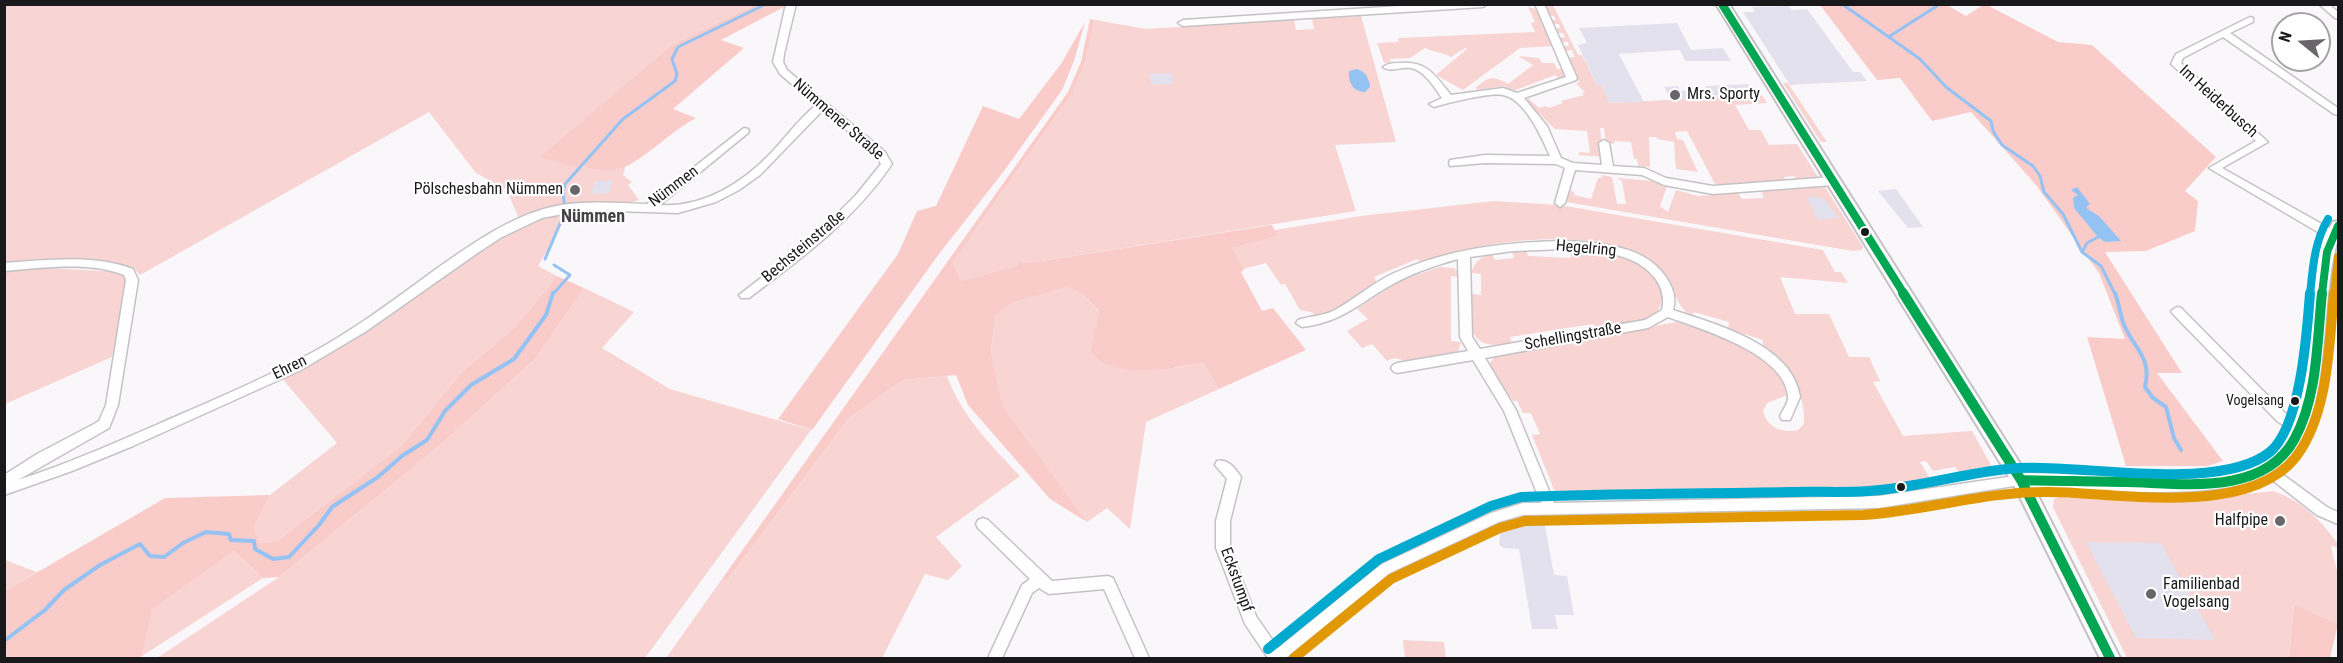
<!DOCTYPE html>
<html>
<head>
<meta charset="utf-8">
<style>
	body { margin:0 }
	#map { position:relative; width:2343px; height:663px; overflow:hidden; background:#faf7fb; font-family:"Roboto Condensed",sans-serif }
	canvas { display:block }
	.frame { position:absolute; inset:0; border:6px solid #19181a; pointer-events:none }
	.north { position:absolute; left:2271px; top:12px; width:60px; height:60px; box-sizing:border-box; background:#fff; border:2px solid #a3a3a3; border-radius:50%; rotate:288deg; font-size:16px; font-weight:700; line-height:24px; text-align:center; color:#19181a }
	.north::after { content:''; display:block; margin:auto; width:21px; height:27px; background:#686669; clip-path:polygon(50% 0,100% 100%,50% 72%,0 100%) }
</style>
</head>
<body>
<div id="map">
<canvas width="2343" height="663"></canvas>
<div class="frame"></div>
<div class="north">N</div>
</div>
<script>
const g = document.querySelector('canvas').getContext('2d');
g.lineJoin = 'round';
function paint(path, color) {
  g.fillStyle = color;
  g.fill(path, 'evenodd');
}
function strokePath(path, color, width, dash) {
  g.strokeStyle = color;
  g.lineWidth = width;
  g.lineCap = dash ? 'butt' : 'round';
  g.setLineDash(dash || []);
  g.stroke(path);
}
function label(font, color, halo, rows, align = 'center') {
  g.font = font + ' "Roboto Condensed",sans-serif';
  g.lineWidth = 4.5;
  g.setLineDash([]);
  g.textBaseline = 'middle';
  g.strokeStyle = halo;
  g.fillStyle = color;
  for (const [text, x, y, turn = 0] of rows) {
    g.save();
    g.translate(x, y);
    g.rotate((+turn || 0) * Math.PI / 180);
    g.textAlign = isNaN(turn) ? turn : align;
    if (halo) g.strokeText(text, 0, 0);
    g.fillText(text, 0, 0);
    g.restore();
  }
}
paint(new Path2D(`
	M4,5H755L675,43L582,168L625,167L623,175L632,182L628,185L639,200L625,204H588L519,219L507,190L476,173L429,112L140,275L133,267L58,259L5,263Z
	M1546,5H1553L1578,55H1582L1597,85H1601L1610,103L1762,95L1767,103L1735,105L1749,130H1761L1769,145L1797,144L1818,177L1817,180L1798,182L1794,176L1784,177L1787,182L1720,186L1715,184L1687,131L1675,132L1677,139L1683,140L1698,172L1676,169L1674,142L1657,139V137H1649L1650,167L1638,166L1637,159H1634L1631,142L1614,141V144L1606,143L1604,128H1600L1604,157L1579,155V152L1590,153L1587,131L1555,129L1527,102L1528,98L1539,108L1546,106L1549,108L1563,103L1561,101L1584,95L1582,93L1585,92L1576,84L1579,82L1568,58L1575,57L1572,50L1565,51L1563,46H1569L1568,42H1560L1558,38L1565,37L1563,33H1556L1554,29L1560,28L1559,24H1552L1550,20H1556L1554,16L1548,15L1544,8Z
	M1528,7L1536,9L1554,46L1520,48L1463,90L1436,75L1467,49L1465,48L1451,57C1442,52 1433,52 1425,48L1410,58L1390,59L1391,62L1384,63L1377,43L1399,42L1398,38L1535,32L1531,23L1535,22Z
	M1361,16L1396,142L1335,145L1356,211L1028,263L1021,261L1018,265L961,281L953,262L1073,92L1085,62L1095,20L1146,29L1294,20L1296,30L1314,29L1312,19Z
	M1518,56L1539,58L1542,63H1554L1557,69H1564L1565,77L1560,79L1555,75L1513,91L1504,86L1478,90L1475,88C1489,77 1492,75 1508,84L1533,65Z
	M1783,83H1788L1827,142H1821Z
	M1602,175L1612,177L1617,204H1626L1622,181L1617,178L1652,181L1667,186L1660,206L1668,212L1676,190L1698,196L1738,193L1742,199L1764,198L1761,191L1825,187L1863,247L1862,250L1853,251L1566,202L1569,190L1574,192V195L1591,199L1598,178H1601Z
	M1494,201L1559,205L1823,250L1835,272H1841L1848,283L1780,277L1795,314H1829L1849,357H1869L1880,381L1873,382L1903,436L1972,431L1992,467L1987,471L1962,476L1955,467L1933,471L1926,461L1920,462L1931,480L1888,487L1755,495L1561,496L1555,492L1532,435L1540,434L1531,413H1523L1517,401H1513L1491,370L1490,363L1494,357L1676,322C1705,327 1788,358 1787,395L1767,403L1763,411C1766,427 1783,434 1798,430L1804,424C1806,387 1786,371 1763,348V340L1728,329L1729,322L1694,312L1692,317C1672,303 1672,276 1653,262C1601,225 1477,239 1421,264L1417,259L1374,277L1377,283L1324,317H1319L1311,312L1300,310L1285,284L1281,285L1266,263L1243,269L1232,248L1277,236L1275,230L1361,216Z
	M569,212L538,266L557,276L517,325L461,373L401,446L276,542L260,543L254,527L270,495L337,443L281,377L346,344L488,244L533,220Z
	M1526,250L1528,256L1571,258L1570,250C1600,253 1655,253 1662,292C1663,301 1660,311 1652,316C1637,325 1614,327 1597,331L1593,324L1510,337L1512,344C1498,345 1481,348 1473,333L1472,294L1481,295V274L1471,273C1475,261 1480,257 1492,254L1495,260L1514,258L1512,252Z
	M1440,267L1453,268L1459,272V277L1451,276V341L1461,342L1459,350C1451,355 1419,363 1410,362C1400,361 1397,355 1387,361L1372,344L1362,348L1347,331L1368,319L1357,309L1399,281Z
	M48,268L119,272L127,279L112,357L5,404L4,270Z
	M1067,287L1084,296L1099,312L1090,351L1175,368L1203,363L1219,389L1146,422L1130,529L1107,508L1087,522L1001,406L991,352L995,315L1012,303Z
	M584,288L634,312L602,348L670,389L811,430L645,658H157L279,577L438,447L535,359Z
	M947,376C962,417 991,445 1020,476L936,537L962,566L948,580L925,574L882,658H666L722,579L728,580L849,418L903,380Z
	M2273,491C2302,501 2320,519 2338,544V548L2331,546L2338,575V624L2294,604L2289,658H2127L2053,507L2054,499L2059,497L2134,500L2201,499Z
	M234,551L263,578L142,656L151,609Z
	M5,560L37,572L5,591Z
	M1403,640L1444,642L1446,658H1405Z`), '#f8d4d3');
paint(new Path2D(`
	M755,5L786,6L721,40L744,48L673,109L696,118C671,131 652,153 627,166C608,176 560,163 540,157L675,43Z
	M1820,5H1947L1966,16L1983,5H1987L2058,42L2092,45L2216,157L2185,191L2198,201L2195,231L2146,251L2105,252L2182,373H2157L2223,461L2207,466H2126L2087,337L2125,339L2099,273L2036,185L1971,112L1932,121L1900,78L1877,80Z
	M1090,19L1095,20L1085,62L1073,92L953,262L961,281L1018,265L1020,261L1028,263L1272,225L1278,236L1232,248L1244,270L1241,272L1262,311L1273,308L1306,350L1219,389L1203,363C1173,368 1134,376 1104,363C1099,360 1094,355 1090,351L1099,311L1084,296L1067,287L1012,303L995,316L991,352L1002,406L1087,522L1050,499L968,405L956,375L903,380L849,418L727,581L722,579L1068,92L1081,62Z
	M1085,22L1074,61L1062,90L1004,171L939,254L812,430L778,419L898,254L917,211L936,206L983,106L1019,119L1061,64Z
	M557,276L584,288L535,359L438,447L279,577L263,578L234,551L152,609L142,656L138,658H5V591L165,498L270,495L254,527L260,543L276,542L401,446L461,373L517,325Z
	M2294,604L2338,624L2330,658H2289Z`), '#f9ccca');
paint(new Path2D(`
	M1357,69C1366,72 1369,78 1370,87L1365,92C1353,92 1348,82 1349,71Z
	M2077,187L2090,204L2086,208L2099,216L2121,241L2105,242L2098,237L2074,208L2073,198L2078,195L2071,190Z`), '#94c2f3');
strokePath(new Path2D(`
	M1842,4L1920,59L1946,87L1991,121L1993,131L2002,145L2033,166L2040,176L2044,192L2063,214L2082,252L2101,266L2115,294
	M1890,36L1937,6
	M2082,252L2087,243L2098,237
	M545,259L565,212L563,192L565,184L623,119L675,81L677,74L672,59L678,47L766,4
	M553,294L570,275L554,265`), '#94c2f3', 3);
strokePath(new Path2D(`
	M2115,293C2119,303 2120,315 2124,325C2135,350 2152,357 2145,387L2153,398L2166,407L2174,438L2181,450
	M4,641L45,610L64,590L100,565L140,544L150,556L164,557L183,543L206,532L229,534L231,540L254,541L255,549L273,559L289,557L319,525L332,507L378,477L402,456L427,440L445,411L471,385L514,359L546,315L553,293`), '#94c2f3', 4);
paint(new Path2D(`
	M1789,6L1791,10L1807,9L1853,72H1860L1867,81L1790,85L1743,12H1755L1752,7Z
	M1677,23L1691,50L1723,48L1731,61H1685L1680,50L1619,54L1644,102L1610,103L1601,85H1597L1578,45L1587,43L1579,28Z
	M1172,73L1173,84L1151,85L1149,74Z
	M1748,84L1755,95L1671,100L1664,87L1678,86L1680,91L1706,89L1705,86Z
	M613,180L609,193L591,194L595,181Z
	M1896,189L1923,227L1908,228L1878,191Z
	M1813,196L1824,199L1839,218L1818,220L1807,198Z
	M1515,520H1544L1554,575L1567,576L1574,615H1555L1558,629H1532L1519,549L1504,548L1499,545L1500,534Z
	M2086,542L2161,543L2215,640L2136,638Z`), '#e3e1ed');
const street = new Path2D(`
	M786,4H796L784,54L783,62L787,70L885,152L892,164C854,220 802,258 749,298H741L739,295L814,237L856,195L881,164L877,156L823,110L760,175L739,190L716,202L678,213L584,210L542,218L502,237L479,252L365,332L301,370L133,446L72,471L4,495V475L37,454L94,424L99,421L106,405L126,280L124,275C88,261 43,268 4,271V263C47,260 92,254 133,269L138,280L118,405L109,428L18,480C73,462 126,438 179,415C225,395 271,375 315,351C356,328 394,300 432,272C469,246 507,218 551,207C582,200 615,203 647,204L744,128L748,129L749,131L748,133L660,205C703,208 742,183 771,153C786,137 799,119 816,105L780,74L773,62Z
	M1431,4H1487L1483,7L1183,26L1178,23L1183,20Z
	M1535,4H1544L1577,78L1576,80L1524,98L1547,126L1561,158L1573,163L1602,165L1599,143L1604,140L1609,143L1613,166L1644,168L1666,178L1713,186L1833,177L1838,181L1833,185L1713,194L1664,185L1642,175L1575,170L1565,203L1560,207L1555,203L1565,168L1556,164L1485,163L1450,166L1449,163L1450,160L1485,155L1550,156C1542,138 1525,99 1503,95C1490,92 1448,103 1434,107L1429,104L1442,98C1434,87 1425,71 1411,68C1401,66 1391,73 1383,67C1388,63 1394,63 1401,63C1428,61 1436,77 1451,95L1503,88L1517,93L1566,77Z
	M2319,4H2329L2338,12V19L2335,18Z
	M2250,17L2253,18V22L2230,33L2338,108V115L2334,114L2223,37L2183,58L2181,63L2268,142L2222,168L2336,232L2338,235L2336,238H2328L2209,168L2256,141L2171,64L2176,54Z
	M1564,241C1601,243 1649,245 1669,282C1674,291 1676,300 1673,310C1716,324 1793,345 1800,397L1790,420H1782L1780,416C1783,409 1789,403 1788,395C1783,353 1701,329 1668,317L1648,328L1485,358L1516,410L1554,503L1879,496L2021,475L2026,476L2028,480L2026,484L1879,508L1523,515L1499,522L1390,573L1286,658H1268L1245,624L1216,548V521L1227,479L1215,465L1217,461C1227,458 1236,469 1241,477L1230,521V548L1256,616L1278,648L1380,565L1491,513L1523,503H1541L1504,411L1473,360L1397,373L1393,371L1391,368L1393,365L1397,363L1468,351L1460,337L1458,259C1436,265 1413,273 1393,284C1359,303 1343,322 1302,327L1296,323L1298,320C1310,316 1322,316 1333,311C1354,300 1371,284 1392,274C1447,249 1504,242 1564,241ZM1564,249C1596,251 1633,251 1655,278C1662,288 1665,298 1662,310L1645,320L1480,349L1472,337L1470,257L1513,251Z
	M2177,307L2181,308L2285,413L2304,424L2305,428L2304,432C2294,435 2284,425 2277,421L2173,314L2171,311Z
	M2267,463L2327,507L2338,512V524L2317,515L2262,472L2260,468L2262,464Z
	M983,518L988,520L1052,581L1108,576L1113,578L1149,658H1135L1104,589L1049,594L1039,588L1032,593L1002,658H988L1022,585L1030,579L978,528L976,524L978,520Z`);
const secondary = new Path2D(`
	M1716,4H1729L2026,473L2195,476L2240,471L2268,458L2286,438L2297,405L2305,363L2319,252L2323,238L2333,222L2338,221V239C2325,283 2327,337 2319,383C2314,412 2307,446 2284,466C2240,505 2093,489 2034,488L2120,658H2100L2014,485Z`);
strokePath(street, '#c4c2c5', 3);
strokePath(secondary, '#c4c2c5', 4);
paint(street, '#fefefe');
paint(secondary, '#fefefe');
strokePath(new Path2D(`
	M1722,4L1904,294
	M2322,294L2327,252L2338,226`), '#00a651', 8);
strokePath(new Path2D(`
	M1903,293L2021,480L2110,658
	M2021,480C2056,481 2091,481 2126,482C2180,483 2262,497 2294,440C2318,397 2317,340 2322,293`), '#00a651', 10);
strokePath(new Path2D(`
	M2334,294L2338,257`), '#e19803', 8);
strokePath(new Path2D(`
	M1294,658L1391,579L1500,528L1525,521L1863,515C1926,511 1986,491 2049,492C2119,492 2260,521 2302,448C2329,403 2329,343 2334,293`), '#e19803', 10);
strokePath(new Path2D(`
	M2310,294C2313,267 2314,243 2328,219`), '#00a9ce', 8);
strokePath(new Path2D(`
	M1268,649L1379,559L1491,506L1521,497C1610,493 1700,494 1790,492C1816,491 1842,493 1868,491C1919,488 1969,471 2019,468C2084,464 2219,493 2270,452C2301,426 2307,332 2310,293`), '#00a9ce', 10);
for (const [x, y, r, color] of [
	[1675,95,6,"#686669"],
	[575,190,6,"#686669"],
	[1865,232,5,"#19181a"],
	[2295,401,5,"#19181a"],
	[1901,487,5,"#19181a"],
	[2280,521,6,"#686669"],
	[2151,594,6,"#686669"]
]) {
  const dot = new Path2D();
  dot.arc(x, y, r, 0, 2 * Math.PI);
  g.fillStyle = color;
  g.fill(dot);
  strokePath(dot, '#fff', 2);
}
label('14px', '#19181a', '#fff', [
	["Vogelsang",2284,401]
], 'right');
label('16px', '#19181a', '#fff', [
	["Mrs. Sporty",1687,95],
	["Pölschesbahn Nümmen",563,190,"right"],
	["Halfpipe",2268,521,"right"],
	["Familienbad",2163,585],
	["Vogelsang",2163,603]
], 'left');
label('16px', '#19181a', '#fff', [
	["Im Heiderbusch",2218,102,42],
	["Nümmener Straße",838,120,41],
	["Nümmen",674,187,-37],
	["Bechsteinstraße",804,247,-40],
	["Hegelring",1586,249,5],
	["Schellingstraße",1573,337,-10],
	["Ehren",290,368,-26],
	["Eckstumpf",1236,580,70]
]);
label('bold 18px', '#454146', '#fff', [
	["Nümmen",593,217]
]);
</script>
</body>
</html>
